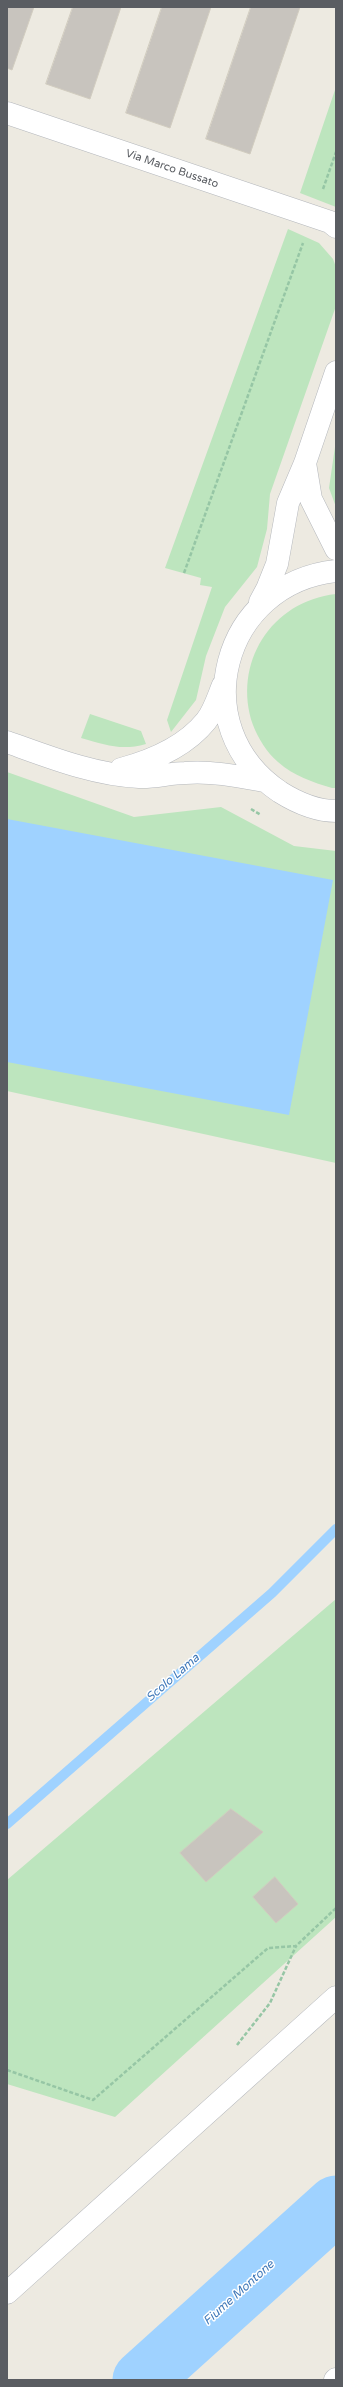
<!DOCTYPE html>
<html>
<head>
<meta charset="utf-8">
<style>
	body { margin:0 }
	#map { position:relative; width:343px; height:2387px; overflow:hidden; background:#edeae1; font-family:"Varela Round",sans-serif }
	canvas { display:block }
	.frame { position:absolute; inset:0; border:8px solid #5a5d62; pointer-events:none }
</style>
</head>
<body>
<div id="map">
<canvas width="343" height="2387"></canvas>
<div class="frame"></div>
</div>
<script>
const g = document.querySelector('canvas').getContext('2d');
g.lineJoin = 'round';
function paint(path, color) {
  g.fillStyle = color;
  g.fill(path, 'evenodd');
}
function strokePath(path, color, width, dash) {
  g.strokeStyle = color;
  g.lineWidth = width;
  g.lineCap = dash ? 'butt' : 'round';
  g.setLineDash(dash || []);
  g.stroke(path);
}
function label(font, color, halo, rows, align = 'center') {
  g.font = font + ' "Varela Round",sans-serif';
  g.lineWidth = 3;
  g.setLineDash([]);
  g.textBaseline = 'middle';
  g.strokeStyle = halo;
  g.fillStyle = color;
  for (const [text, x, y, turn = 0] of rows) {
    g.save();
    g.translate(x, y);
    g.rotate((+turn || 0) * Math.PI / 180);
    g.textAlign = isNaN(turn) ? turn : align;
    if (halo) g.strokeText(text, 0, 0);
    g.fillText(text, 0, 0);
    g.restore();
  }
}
paint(new Path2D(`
	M336,87V207L300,193Z
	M288,229L319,243L333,259L336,267V306L270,494L267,529L257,567L225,607L206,656L196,700L171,732L167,720L212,587L200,585L201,578L165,568Z
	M336,440V507L329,488Z
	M336,594V788H332C312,782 294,776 278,762C267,753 258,738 253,725C232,664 271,601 336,594Z
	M90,714L141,731L146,744C121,751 106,745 81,738Z
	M7,772L134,817L221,807L294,846L336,851V1163L7,1091Z
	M336,1599V1917L115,2117L7,2084V1880Z`), '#bde5be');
paint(new Path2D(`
	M7,819L333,880L289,1115L7,1062Z`), '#9fd2ff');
strokePath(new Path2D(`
	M7,1824L272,1593L336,1529`), '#9fd2ff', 10);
strokePath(new Path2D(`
	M142,2380L336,2205`), '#9fd2ff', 59);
const building = new Path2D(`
	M7,7H34L12,70L7,68Z
	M73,7H121L90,99L46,84Z
	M162,7H211L170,128L126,113Z
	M251,7H300L250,154L206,139Z
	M231,1809L263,1832L206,1882L180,1853Z
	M275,1877L298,1904L276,1923L253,1897Z`);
paint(building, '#c8c4be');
strokePath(building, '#d1ccbf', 1);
const minor = new Path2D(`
	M7,113L330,222L336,227
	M305,463L311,499L336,549
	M336,571C222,583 183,727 280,792C296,802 316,811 336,811
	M260,602L267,589L277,564L288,503L305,463L336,372
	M7,742C49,757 94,775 139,777C154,778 170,773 185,773C212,771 237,776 264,781
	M121,769C151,761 185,747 206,721C214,711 218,697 223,685
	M7,2293L336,1997
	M335,2380L336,2379`);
strokePath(minor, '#b4b7bc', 23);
strokePath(new Path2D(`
	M323,189L336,152
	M184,573L303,243
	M251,809L261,815
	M237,2045L270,2003L296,1946
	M7,2070L93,2100L268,1948L296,1946L336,1908`), '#96c6a5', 2.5, [4, 2]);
strokePath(minor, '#fff', 22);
label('11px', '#5a5d62', '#fff', [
	["Via Marco Bussato",172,169,19]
]);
label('italic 12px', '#3f78b9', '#fff', [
	["Scolo Lama",173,1678,-41],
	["Fiume Montone",239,2293,-42]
]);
</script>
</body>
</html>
